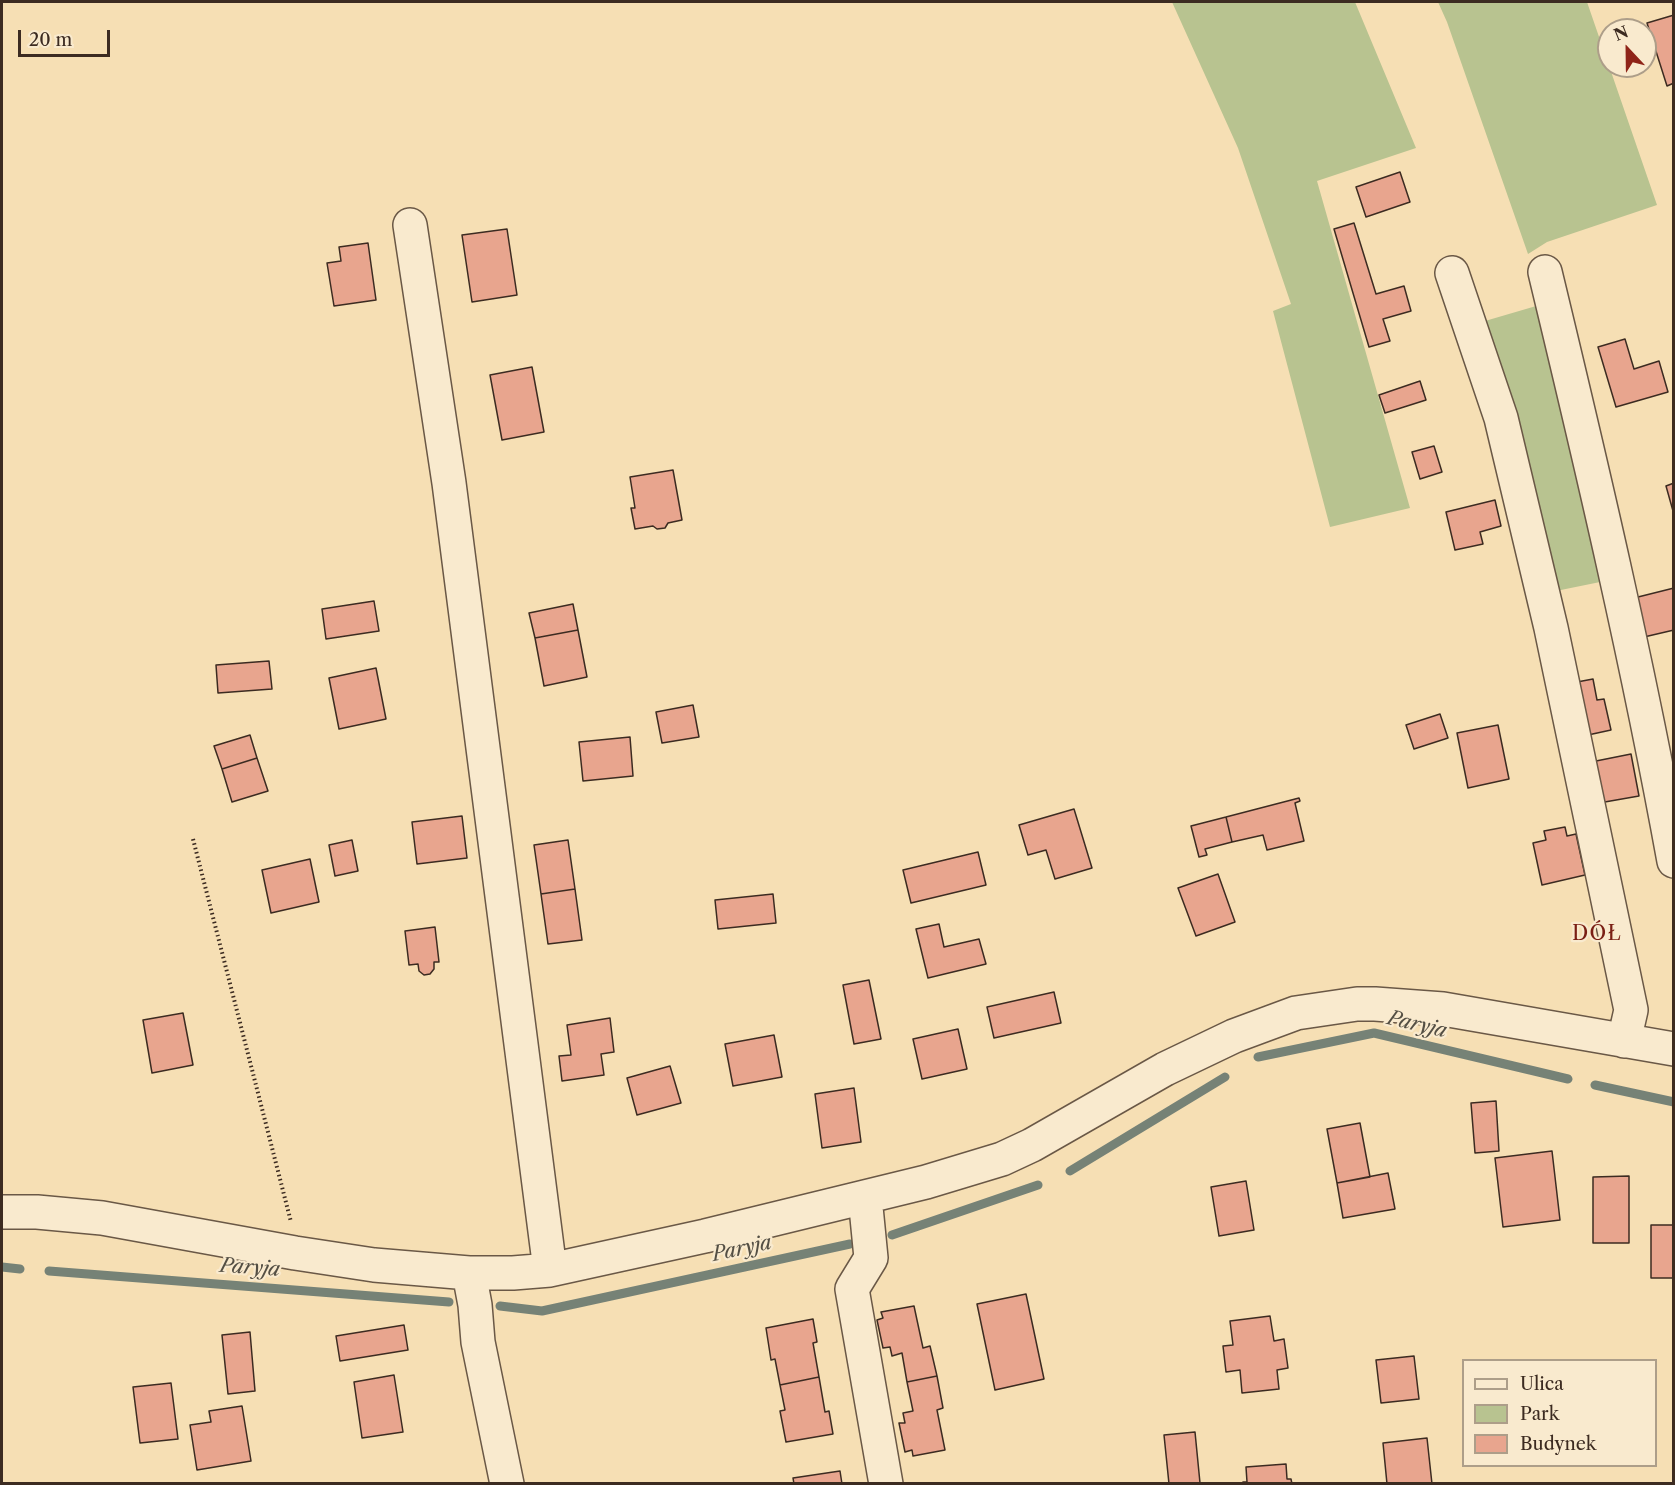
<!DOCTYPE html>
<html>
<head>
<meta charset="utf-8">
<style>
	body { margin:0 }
	#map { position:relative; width:1675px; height:1485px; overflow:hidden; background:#f6dfb4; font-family:"Libre Caslon Text",serif }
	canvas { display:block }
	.frame { position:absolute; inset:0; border:3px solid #3c2b21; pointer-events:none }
	.legend { position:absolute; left:1462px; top:1359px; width:195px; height:108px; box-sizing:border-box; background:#f9eace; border:2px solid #ad9e89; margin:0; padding:8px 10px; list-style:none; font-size:18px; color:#3c2b21 }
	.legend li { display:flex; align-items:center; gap:12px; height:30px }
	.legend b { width:30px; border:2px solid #ad9e89 }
	.north { position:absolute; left:1597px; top:18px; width:60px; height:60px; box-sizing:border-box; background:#f9eace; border:2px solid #ad9e89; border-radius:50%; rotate:338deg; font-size:16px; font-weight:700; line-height:24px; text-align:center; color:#3c2b21 }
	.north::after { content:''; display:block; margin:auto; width:21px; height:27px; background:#8f2418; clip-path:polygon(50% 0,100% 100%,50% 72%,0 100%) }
	.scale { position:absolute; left:18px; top:30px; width:92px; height:27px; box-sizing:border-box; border:3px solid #3c2b21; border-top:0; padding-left:8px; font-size:18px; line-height:21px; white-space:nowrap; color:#3c2b21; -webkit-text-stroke:4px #f9eace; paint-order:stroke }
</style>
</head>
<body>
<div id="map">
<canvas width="1675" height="1485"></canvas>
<div class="frame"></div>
<ul class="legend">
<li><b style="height:8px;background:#f9eace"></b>Ulica</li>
<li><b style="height:16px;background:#b8c390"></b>Park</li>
<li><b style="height:16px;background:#e8a58e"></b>Budynek</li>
</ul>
<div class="north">N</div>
<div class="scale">20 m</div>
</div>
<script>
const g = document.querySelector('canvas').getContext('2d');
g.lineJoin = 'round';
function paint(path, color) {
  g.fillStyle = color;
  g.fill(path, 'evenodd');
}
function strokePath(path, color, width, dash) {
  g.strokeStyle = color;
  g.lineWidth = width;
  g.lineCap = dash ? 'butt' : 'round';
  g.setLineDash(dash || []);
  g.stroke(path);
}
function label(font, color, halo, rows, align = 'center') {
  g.font = font + ' "Libre Caslon Text",serif';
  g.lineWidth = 4.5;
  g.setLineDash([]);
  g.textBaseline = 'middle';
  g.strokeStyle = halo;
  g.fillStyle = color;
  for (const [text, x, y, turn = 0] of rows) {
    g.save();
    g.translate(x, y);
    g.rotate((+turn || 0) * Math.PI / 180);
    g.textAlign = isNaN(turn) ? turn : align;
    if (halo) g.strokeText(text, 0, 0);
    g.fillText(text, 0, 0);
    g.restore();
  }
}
paint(new Path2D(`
	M1172,2H1355L1416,148L1317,181L1410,508L1330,527L1273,311L1291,304L1238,148Z
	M1438,2H1587L1657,205L1547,242L1528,254L1447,22Z
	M1543,304L1610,580L1551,592L1485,321Z`), '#b8c390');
strokePath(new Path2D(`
	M1258,1057L1374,1033L1568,1079
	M1595,1085L1674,1102
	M1070,1171L1225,1077
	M892,1235L1038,1185
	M2,1267L20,1269
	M49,1271L449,1302
	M500,1306L542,1311L850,1244`), '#768276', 9);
const building = new Path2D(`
	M1674,15V83L1667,86L1647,23Z
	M1400,172L1410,202L1366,217L1356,187Z
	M1354,223L1376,294L1404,286L1411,311L1383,319L1390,341L1369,347L1334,229Z
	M507,229L517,295L472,302L462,235Z
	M368,243L376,300L334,306L327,263L341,261L339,247Z
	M1625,339L1634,369L1659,361L1668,392L1616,407L1598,347Z
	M532,367L544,432L502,440L490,375Z
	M1420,381L1426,400L1385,413L1379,395Z
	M1434,446L1442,472L1420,479L1412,452Z
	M673,470L682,520L668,523L665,528L657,529L653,526L635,529L631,508H635L630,477Z
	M1674,483V511H1673L1666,486Z
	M1495,500L1501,526L1480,532L1483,544L1455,550L1446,512Z
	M1674,588V630L1644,637L1634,598Z
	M374,601L379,631L326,639L322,609Z
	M573,604L578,630L535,638L529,613Z
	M578,630L587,677L544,686L535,638Z
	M269,661L272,689L218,693L216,665Z
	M376,668L386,719L339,729L329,678Z
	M1593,679L1597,700L1604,699L1611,730L1588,735L1577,682Z
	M693,705L699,737L662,743L656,712Z
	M1440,714L1448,738L1414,749L1406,725Z
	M1498,725L1509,779L1468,788L1457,733Z
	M250,735L257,758L222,769L214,746Z
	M630,737L633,776L583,781L579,742Z
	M1631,754L1639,796L1599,803L1591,762Z
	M257,758L268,791L232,802L222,769Z
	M1299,798L1300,801L1295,803L1304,841L1267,850L1263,835L1232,842L1226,817Z
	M1074,809L1092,868L1055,879L1046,850L1028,855L1019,825Z
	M462,816L467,858L417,864L412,822Z
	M1226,817L1232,842L1205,849L1207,855L1199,857L1191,826Z
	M1565,827L1567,836L1576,834L1585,875L1542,885L1533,843L1546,840L1544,831Z
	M352,840L358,871L335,876L329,845Z
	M568,840L575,889L541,894L534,845Z
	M978,852L986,885L911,903L903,870Z
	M310,859L319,902L271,913L262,870Z
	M1218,874L1235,922L1196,936L1178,888Z
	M575,889L582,940L548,944L541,894Z
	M773,894L776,923L718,929L715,900Z
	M939,924L944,947L979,939L986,964L928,978L916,929Z
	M435,927L439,962H434V969L430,974L424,975L419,971L418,964L409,965L405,931Z
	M869,980L881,1039L854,1044L843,985Z
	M1054,992L1061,1023L994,1038L987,1007Z
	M183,1013L193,1065L152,1073L143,1020Z
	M610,1018L614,1052L601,1054L604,1075L562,1081L559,1056L571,1055L567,1025Z
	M958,1029L967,1069L922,1079L913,1039Z
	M774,1035L782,1077L733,1086L725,1044Z
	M670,1066L681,1103L637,1115L627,1078Z
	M854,1088L861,1142L822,1148L815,1094Z
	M1496,1101L1499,1151L1475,1153L1471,1103Z
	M1360,1123L1370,1177L1337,1183L1327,1129Z
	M1552,1151L1560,1220L1503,1227L1495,1158Z
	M1388,1173L1395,1209L1343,1218L1337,1183Z
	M1629,1176V1243H1593V1177Z
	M1246,1181L1254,1230L1219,1236L1211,1187Z
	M1651,1225H1674V1278H1651Z
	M1026,1294L1044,1379L995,1390L977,1304Z
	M914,1306L923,1348L930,1346L937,1376L907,1382L902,1353L892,1356L890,1347L883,1348L877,1320L883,1318L881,1312Z
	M1270,1316L1274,1341L1284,1339L1288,1368L1277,1370L1279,1389L1242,1393L1240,1370L1226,1372L1223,1346L1233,1345L1230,1321Z
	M813,1319L817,1342L813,1343L819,1377L780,1385L775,1359L771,1360L766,1328Z
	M404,1325L408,1350L340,1361L336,1336Z
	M250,1332L255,1391L228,1394L222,1335Z
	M1414,1356L1419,1399L1381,1403L1376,1360Z
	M394,1375L403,1432L362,1438L354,1382Z
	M937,1376L943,1408L937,1410L945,1450L913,1456L912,1450L905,1452L899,1423H905L903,1413L913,1411L907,1382Z
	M819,1377L825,1412L829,1411L833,1434L786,1442L780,1411L785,1410L780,1385Z
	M171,1383L178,1439L140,1443L133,1387Z
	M242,1406L251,1461L197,1470L190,1425L211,1422L209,1411Z
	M1195,1432L1200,1483L1169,1484L1164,1435Z
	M1427,1438L1432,1484H1387L1383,1443Z
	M1286,1464L1287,1479H1291L1292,1484H1244L1243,1482H1247L1246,1467Z
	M840,1471L842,1484H794L793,1478Z`);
paint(building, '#e8a58e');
strokePath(building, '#3c2b21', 1.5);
const minor = new Path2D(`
	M410,225L449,483L550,1270
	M1545,272C1592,467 1638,663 1674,861
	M1452,273L1501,418L1551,628L1631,1010L1624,1041
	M865,1197L871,1258L852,1289L886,1484
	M2,1212H37L102,1218L295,1253L374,1265L469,1273H513L550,1270L705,1236L926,1182L1002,1159L1032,1145L1165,1069L1234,1036L1296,1013L1357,1004H1375L1443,1009L1674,1049
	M469,1273L475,1305L478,1342L507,1484`);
strokePath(minor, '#6a5846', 36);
strokePath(new Path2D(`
	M193,839L291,1222`), '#3c2b21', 4, [1.5, 3]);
strokePath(minor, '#f9eace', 33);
g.letterSpacing = '1.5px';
label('20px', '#7a1f14', '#f9eace', [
	["DÓŁ",1597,934]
]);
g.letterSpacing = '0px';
label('italic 20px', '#544f44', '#f9eace', [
	["Paryja",1417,1025,13],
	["Paryja",742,1249,-12],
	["Paryja",250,1268,4]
]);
</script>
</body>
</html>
